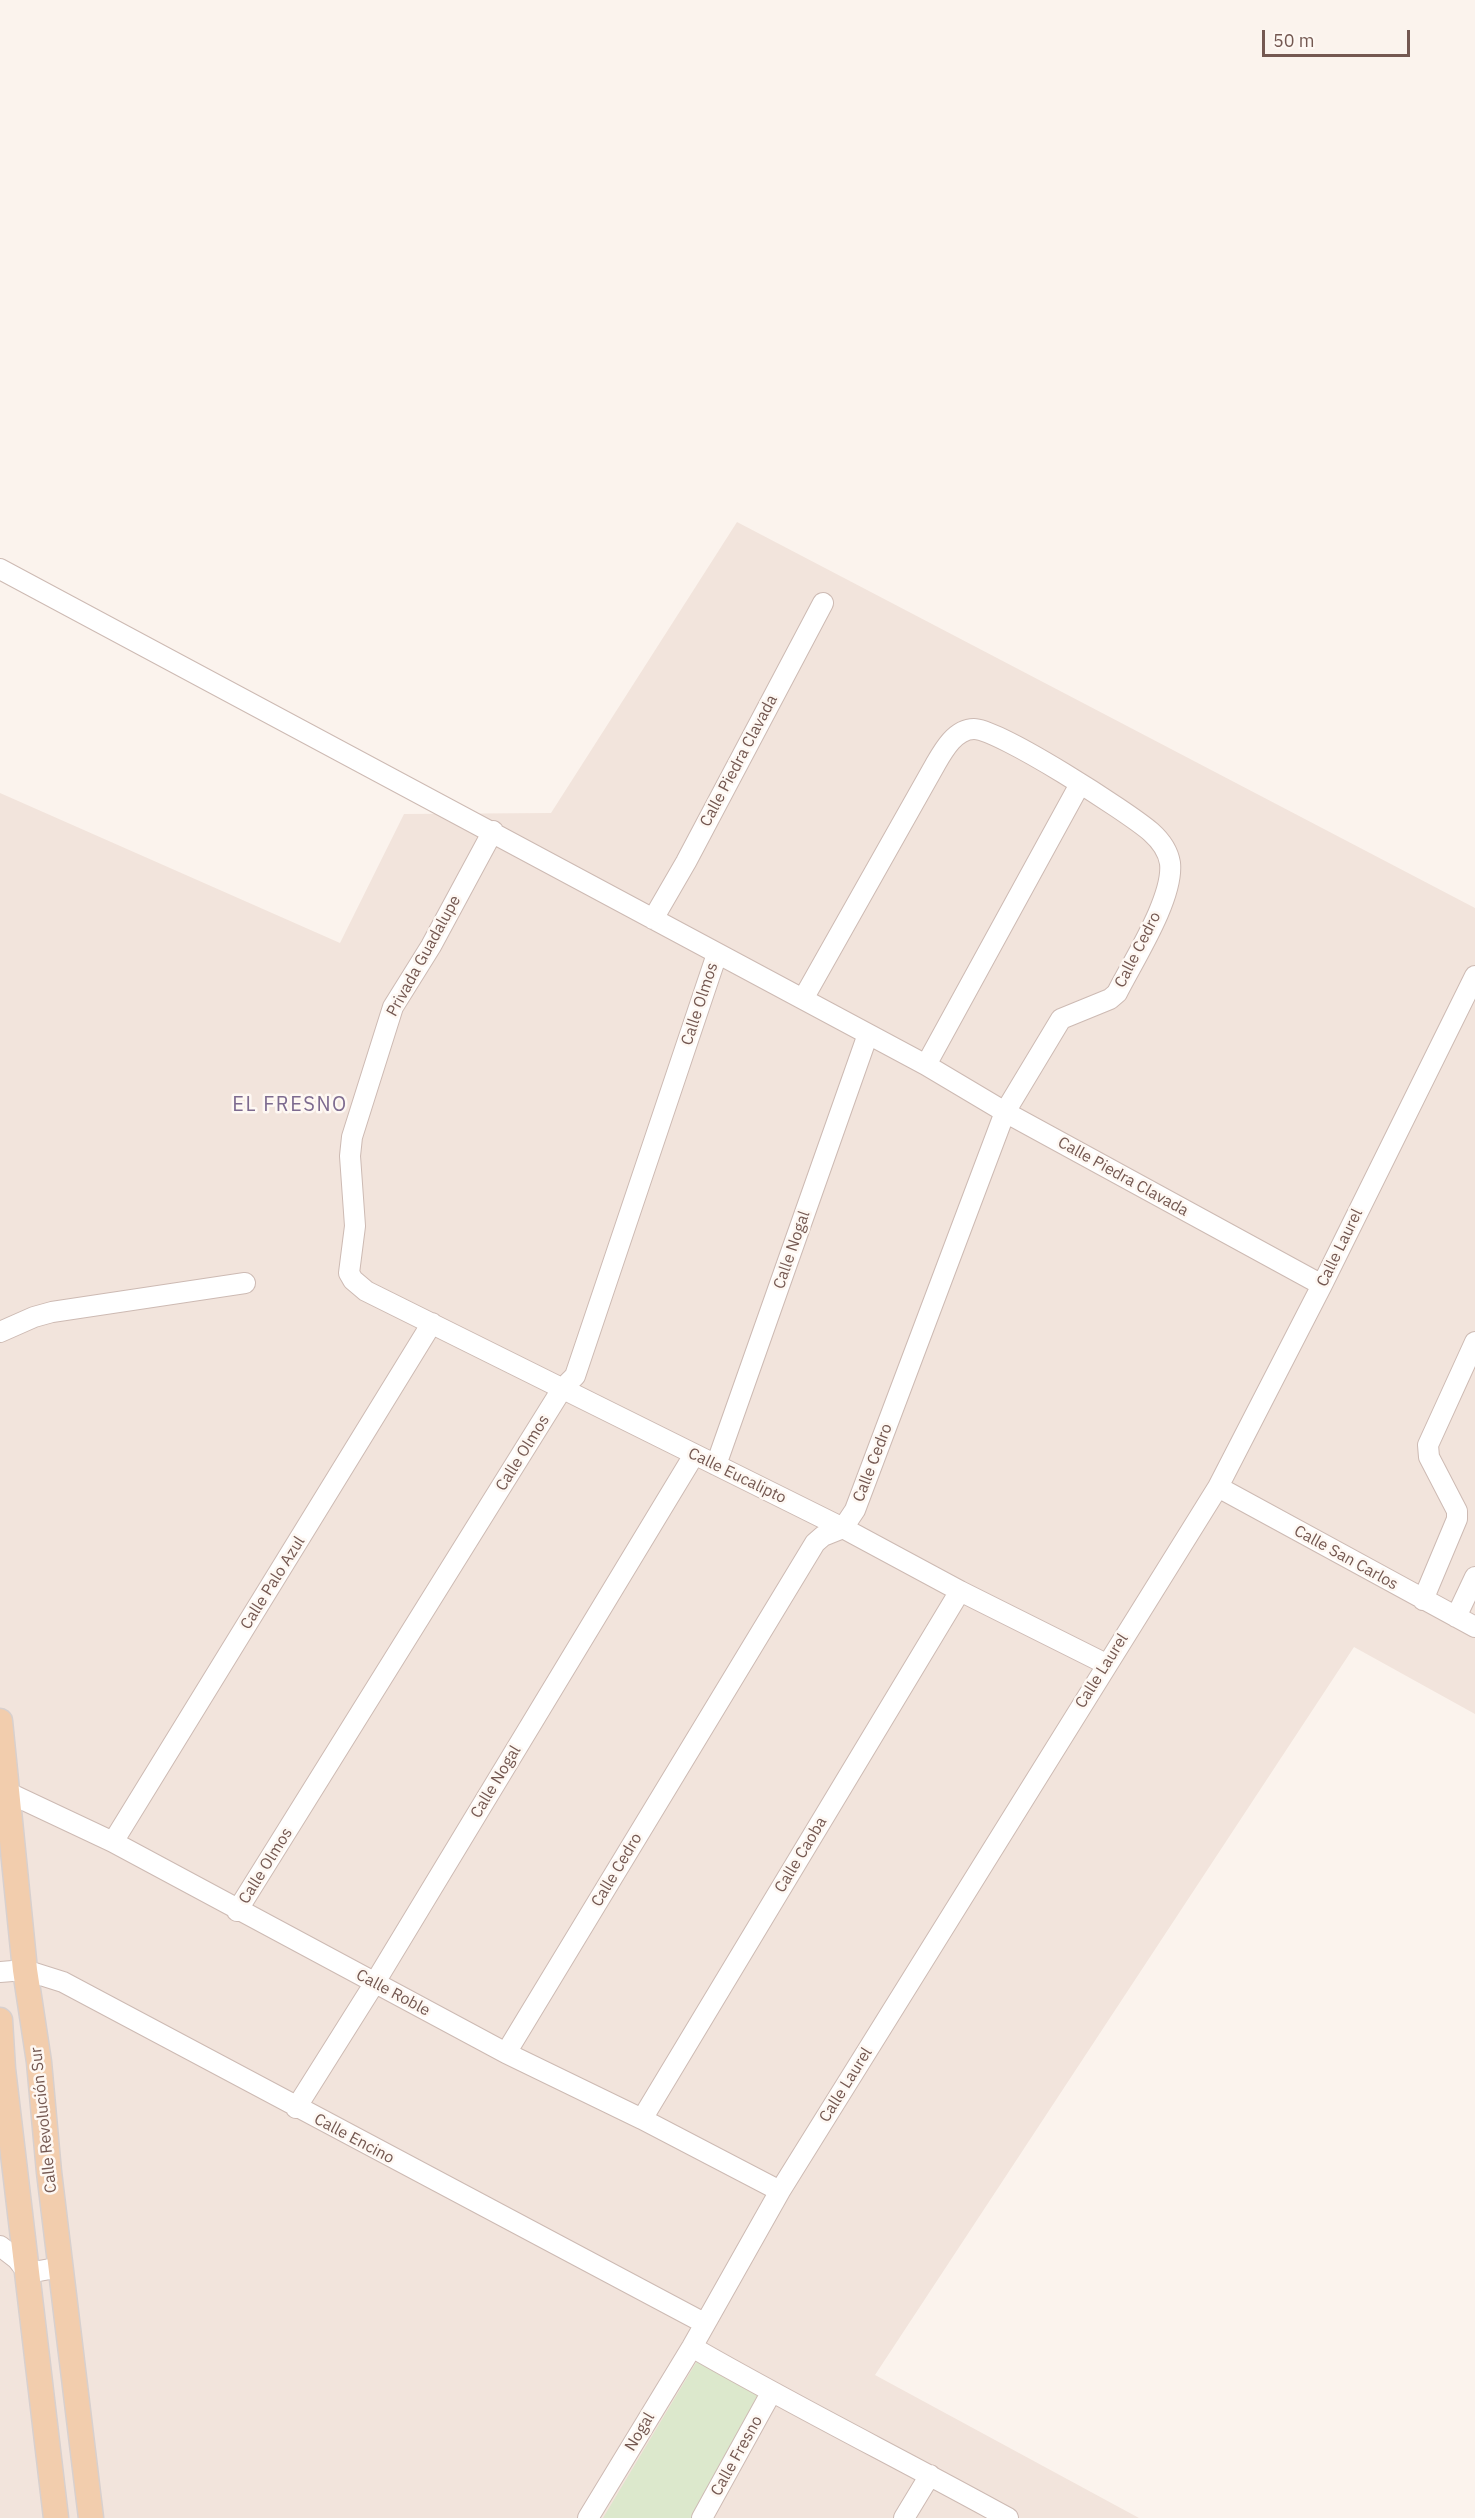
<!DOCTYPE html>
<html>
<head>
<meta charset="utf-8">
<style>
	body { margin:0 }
	#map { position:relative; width:1475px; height:2518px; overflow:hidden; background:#fbf3ed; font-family:"IBM Plex Sans",sans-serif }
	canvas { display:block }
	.scale { position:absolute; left:1262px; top:30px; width:148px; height:27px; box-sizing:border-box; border:3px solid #745851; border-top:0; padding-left:8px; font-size:18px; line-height:21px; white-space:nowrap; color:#745851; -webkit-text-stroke:4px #fef8f3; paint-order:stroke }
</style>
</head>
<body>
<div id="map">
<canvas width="1475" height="2518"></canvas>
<div class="scale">50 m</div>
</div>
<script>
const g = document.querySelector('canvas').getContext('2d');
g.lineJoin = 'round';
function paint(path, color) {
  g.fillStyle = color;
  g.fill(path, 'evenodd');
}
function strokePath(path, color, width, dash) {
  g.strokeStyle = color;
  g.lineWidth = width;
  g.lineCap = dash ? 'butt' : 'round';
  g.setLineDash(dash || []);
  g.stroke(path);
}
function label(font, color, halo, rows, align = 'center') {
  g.font = font + ' "IBM Plex Sans",sans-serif';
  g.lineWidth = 5;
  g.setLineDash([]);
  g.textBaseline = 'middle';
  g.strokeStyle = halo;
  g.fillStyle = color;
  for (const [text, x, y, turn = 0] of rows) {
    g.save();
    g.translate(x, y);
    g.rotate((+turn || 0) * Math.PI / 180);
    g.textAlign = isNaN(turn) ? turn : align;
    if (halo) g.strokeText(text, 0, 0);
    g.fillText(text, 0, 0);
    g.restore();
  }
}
paint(new Path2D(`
	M737,522L1475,908V1714L1354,1647L875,2375L1139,2518H0V793L340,943L404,814L551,813Z`), '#f2e4dc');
paint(new Path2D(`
	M697,2361L762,2398L696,2518H603Z`), '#dce8cc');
const minor = new Path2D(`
	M0,569L926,1065L1005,1112L1322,1285
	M493,831L431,946L393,1007L352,1137L350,1156L355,1226L349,1273L353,1280L366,1291L843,1528L960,1591L1106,1664
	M653,919L686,862L823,603
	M926,1065L1080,784
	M0,1332L34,1317L52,1312L245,1283
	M716,1465L868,1034
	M1218,1487L1475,1627
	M1423,1600L1457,1519V1511L1429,1457L1428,1445L1475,1342
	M1456,1617L1475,1577
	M0,1796L9,1793L113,1842L506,2053L642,2119L780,2191
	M113,1842L432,1323
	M237,1911L562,1389L575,1376L717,954
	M0,1972L25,1970L63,1982L704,2323
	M506,2053L815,1543L823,1536L843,1528L855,1510L1005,1112L1061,1019L1110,999L1117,993C1133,961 1174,898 1170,863C1168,851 1160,840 1151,832C1128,812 999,729 974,729C955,729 943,751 935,765L803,999
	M296,2108L374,1984L694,1455
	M642,2119L960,1591
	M0,2246L17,2259L28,2273L61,2267
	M692,2347C796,2407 903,2460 1008,2518
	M588,2518L692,2347L780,2191L1218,1487L1322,1285L1475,976
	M702,2518L771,2393
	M904,2518L930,2475`);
const major = new Path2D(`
	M0,1721L25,1970L39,2062L49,2172L91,2518
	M0,2020L3,2069L56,2518`);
strokePath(minor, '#cdbab3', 22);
strokePath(major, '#d8d0ce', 27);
strokePath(minor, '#fff', 20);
strokePath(major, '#f2cdad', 24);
label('16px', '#745851', '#fef8f3', [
	["Calle Piedra Clavada",739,761,-62],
	["Calle Cedro",1138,950,-63],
	["Privada Guadalupe",424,956,-61],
	["Calle Olmos",700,1004,-72],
	["Calle Piedra Clavada",1123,1177,29],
	["Calle Laurel",1340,1248,-64],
	["Calle Nogal",792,1250,-71],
	["Calle Olmos",523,1453,-58],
	["Calle Cedro",873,1463,-69],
	["Calle Eucalipto",737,1476,26],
	["Calle San Carlos",1346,1558,29],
	["Calle Palo Azul",273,1583,-58],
	["Calle Laurel",1102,1671,-58],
	["Calle Nogal",496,1782,-59],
	["Calle Caoba",801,1855,-59],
	["Calle Olmos",266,1866,-58],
	["Calle Cedro",617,1870,-59],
	["Calle Roble",393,1993,28],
	["Calle Laurel",846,2085,-58],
	["Calle Revolución Sur",44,2120,-96],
	["Calle Encino",354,2139,28],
	["Nogal",640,2432,-59],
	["Calle Fresno",737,2456,-61]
]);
g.letterSpacing = '1.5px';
label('20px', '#7d6a8f', '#fef8f3', [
	["EL FRESNO",290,1105]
]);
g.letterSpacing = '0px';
</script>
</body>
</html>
